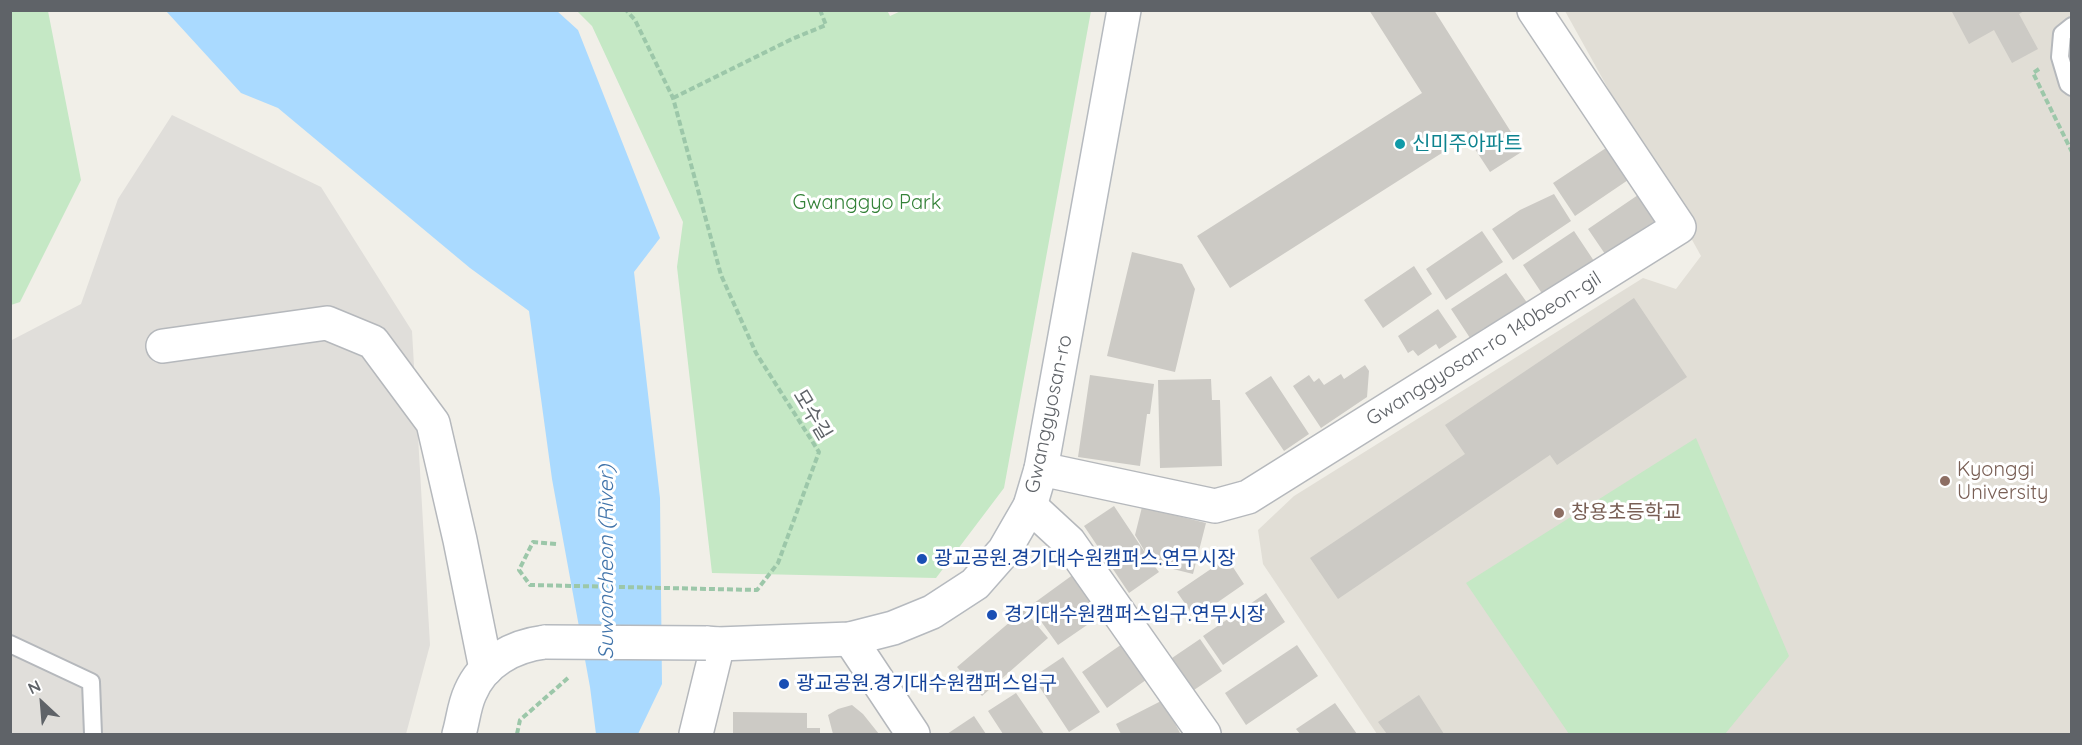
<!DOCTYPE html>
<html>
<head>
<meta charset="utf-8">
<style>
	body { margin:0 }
	#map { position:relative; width:2082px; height:745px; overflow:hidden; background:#f1efe8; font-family:Quicksand,sans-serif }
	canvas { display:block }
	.frame { position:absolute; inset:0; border:12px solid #5f6368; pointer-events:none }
	.north { position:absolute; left:12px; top:673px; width:60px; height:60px; -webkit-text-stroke:4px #fff; paint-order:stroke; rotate:334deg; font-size:16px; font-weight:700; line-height:24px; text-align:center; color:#5f6368 }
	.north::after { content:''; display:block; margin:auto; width:21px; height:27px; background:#5f6368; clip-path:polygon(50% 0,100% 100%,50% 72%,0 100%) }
</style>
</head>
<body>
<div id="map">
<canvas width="2082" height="745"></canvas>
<div class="frame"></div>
<div class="north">N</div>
</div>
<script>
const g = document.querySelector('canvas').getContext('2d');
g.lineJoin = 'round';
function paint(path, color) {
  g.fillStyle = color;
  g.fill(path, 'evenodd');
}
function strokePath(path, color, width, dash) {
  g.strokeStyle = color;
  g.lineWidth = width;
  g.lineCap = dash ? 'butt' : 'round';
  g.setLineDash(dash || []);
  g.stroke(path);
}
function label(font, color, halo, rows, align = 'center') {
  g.font = font + ' Quicksand,"Noto Sans KR",sans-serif';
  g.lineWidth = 6;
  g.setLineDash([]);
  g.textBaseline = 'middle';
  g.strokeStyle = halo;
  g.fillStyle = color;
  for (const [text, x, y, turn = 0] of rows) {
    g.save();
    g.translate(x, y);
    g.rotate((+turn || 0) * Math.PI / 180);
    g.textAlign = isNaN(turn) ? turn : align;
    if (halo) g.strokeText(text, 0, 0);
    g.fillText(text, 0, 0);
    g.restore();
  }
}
paint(new Path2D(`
	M172,115L321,187L412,331L430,645L406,734H11L10,341L81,304L118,199Z`), '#e0deda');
paint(new Path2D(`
	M1565,11H2071V734H1377L1263,564L1258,530L1294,496L1643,278L1676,289L1701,256Z`), '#e1ded6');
paint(new Path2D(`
	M887,10L890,16L903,10L1091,11L1004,488L936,578L712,573L677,267L683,222L592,26L577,11Z
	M10,11H48L81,180L20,302L11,305Z
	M1696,438L1789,656L1725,734H1569L1466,583Z`), '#c5e8c5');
paint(new Path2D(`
	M166,11H557L578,30L660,238L634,272L660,498L662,684L638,734H596L590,687L552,479L529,311L470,268L278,108L241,93Z`), '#aadaff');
paint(new Path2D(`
	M1369,10H1434L1523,151L1490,172L1467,137L1230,288L1197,236L1422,93Z
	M1951,10H2026L2019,14L2038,49L2012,63L1994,30L1969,44Z
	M1609,146L1631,178L1575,216L1553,183Z
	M1554,194L1571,221L1513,260L1492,229L1520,210Z
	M1638,195L1655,221L1605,254L1588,229Z
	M1482,231L1503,262L1446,300L1426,269Z
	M1574,231L1594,261L1543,295L1523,265Z
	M1132,252L1182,264L1195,289L1175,372L1107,356Z
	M1414,266L1432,294L1383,328L1364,300Z
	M1506,273L1528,304L1486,332L1484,328L1470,338L1451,309Z
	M1634,298L1687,377L1557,465L1550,455L1338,599L1310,558L1465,454L1445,425Z
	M1438,309L1457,337L1439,349L1436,344L1418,356L1413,350L1408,353L1398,336Z
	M1365,365L1369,371L1367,397L1321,428L1293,386L1309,375L1314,382L1319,378L1324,385L1341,374L1344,379Z
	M1090,375L1154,384L1150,414H1147L1140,466L1078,457Z
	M1271,376L1309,434L1284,451L1245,393Z
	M1211,379L1212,400H1220L1222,466L1160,468L1158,380Z
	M1114,506L1150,560L1135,535L1142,507L1206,523L1193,574L1153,564L1159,572L1129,593L1084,526Z
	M1227,558L1244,584L1195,618L1177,592Z
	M1074,574L1103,614L1058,645L1030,606Z
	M1266,593L1285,622L1223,665L1203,636Z
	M1024,610L1048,638L982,696L957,667Z
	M1200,639L1222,671L1194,690L1172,658Z
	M1125,642L1150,677L1107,708L1082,672Z
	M1297,645L1318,676L1246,725L1225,693Z
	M1063,657L1100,712L1069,732L1033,677Z
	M1016,693L1044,734H1003L988,711Z
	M1419,695L1444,734H1387L1378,722Z
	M1163,700L1180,733L1176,734H1121L1116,724Z
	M1335,703L1357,734H1300L1296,729Z
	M852,705L863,714L879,734H833L828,715L838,709Z
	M733,712L807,713V728H820V734H733Z
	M974,716L986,734H947Z`), '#cccac5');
const lane = new Path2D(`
	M2072,26L2062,34L2060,57L2068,84L2072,87
	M10,644L91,682L93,734`);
const street = new Path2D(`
	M163,346L327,323L373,342L433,423L460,540L486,669
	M1041,469L1215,506L1248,497L1679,227L1534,10
	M1030,506L1069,542L1204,734
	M850,639L913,734
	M696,734L718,644`);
const secondary = new Path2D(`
	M706,643L718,644L850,639L893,628L932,612L975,584L1004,551L1030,506L1041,469L1124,10
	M459,734C463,721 464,706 470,693C483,662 513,646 545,642`);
strokePath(lane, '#b5b8bc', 20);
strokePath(street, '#b5b8bc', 36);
strokePath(secondary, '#b6babf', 36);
strokePath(new Path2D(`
	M2039,69L2033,73L2072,152
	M673,98L792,39L826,25L820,10
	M556,544L533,542L519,570L530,585L757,590L778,563L819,452L756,353L721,275L673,98L635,20L626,10
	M517,734L520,720L568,678`), '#9cc7a9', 4, [6, 3]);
strokePath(lane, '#fff', 16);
strokePath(street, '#fff', 33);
strokePath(secondary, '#fff', 33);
const secondaryBridge = new Path2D(`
	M545,642L706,643`);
strokePath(secondaryBridge, '#b6babf', 36, []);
strokePath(secondaryBridge, '#fff', 33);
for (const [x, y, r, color] of [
	[1400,144,6,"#0f9aa8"],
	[1945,481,6,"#8d6e63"],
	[1559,513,6,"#8d6e63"],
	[922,559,6,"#1a4fb4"],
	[992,615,6,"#1a4fb4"],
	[784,684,6,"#1a4fb4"]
]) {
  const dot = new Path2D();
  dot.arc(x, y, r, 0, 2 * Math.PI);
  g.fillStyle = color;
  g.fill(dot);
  strokePath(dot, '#fff', 2);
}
label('20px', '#0d838f', '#fff', [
	["신미주아파트",1412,144]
], 'left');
label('20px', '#348238', '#fff', [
	["Gwanggyo Park",867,203]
]);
label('20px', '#5f6368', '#fff', [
	["Gwanggyosan-ro 140beon-gil",1484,349,-32],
	["Gwanggyosan-ro",1049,414,-78],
	["모수길",812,415,59]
]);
label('20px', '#785e54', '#fff', [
	["Kyonggi",1957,470],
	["University",1957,493],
	["창용초등학교",1571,513]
], 'left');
label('20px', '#164399', '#fff', [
	["광교공원.경기대수원캠퍼스.연무시장",934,559],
	["경기대수원캠퍼스입구.연무시장",1004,615],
	["광교공원.경기대수원캠퍼스입구",796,684]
], 'left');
label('italic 21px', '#4174aa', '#fff', [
	["Suwoncheon (River)",607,562,-90]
]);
</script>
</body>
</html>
